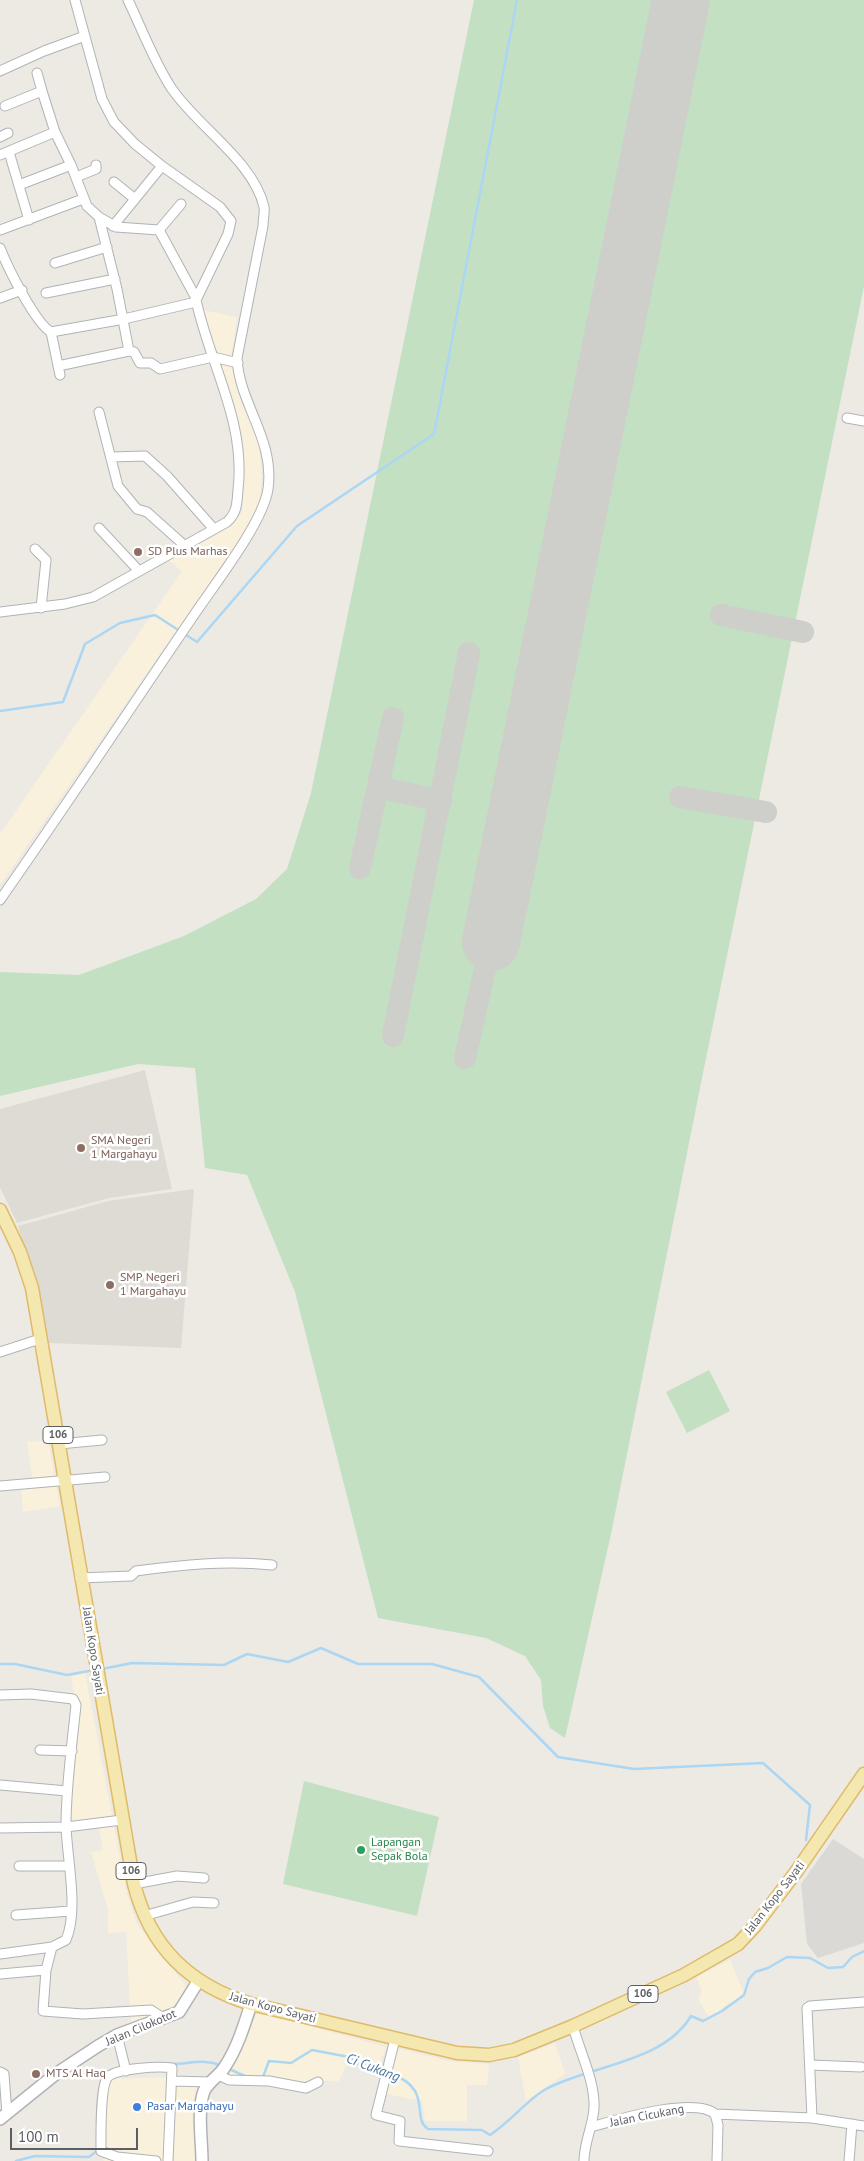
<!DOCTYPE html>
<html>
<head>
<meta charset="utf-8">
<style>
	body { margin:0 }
	#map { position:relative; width:864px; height:2161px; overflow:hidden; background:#eceae3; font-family:"PT Sans",sans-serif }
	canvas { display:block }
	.scale { position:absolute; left:10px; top:2128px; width:128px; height:22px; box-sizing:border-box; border:2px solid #5b5e62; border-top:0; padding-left:6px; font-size:15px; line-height:18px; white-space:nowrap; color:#5b5e62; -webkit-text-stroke:4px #fff; paint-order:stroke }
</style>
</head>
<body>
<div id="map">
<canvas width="864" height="2161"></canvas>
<div class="scale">100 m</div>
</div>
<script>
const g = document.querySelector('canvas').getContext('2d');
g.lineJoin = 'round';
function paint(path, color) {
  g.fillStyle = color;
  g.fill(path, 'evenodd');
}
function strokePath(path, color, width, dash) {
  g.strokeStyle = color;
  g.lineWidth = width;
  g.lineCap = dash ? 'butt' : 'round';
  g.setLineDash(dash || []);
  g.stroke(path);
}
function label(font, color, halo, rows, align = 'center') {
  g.font = font + ' "PT Sans",sans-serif';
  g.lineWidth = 5;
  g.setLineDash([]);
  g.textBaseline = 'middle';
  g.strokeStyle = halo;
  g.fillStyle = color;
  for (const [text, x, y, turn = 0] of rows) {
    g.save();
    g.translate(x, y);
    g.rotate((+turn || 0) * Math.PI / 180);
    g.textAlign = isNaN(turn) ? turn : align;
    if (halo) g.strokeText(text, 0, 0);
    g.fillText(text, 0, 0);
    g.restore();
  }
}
paint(new Path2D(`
	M203,310L237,317L232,353L239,387L259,444L262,476L259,505L239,540L0,885V834L182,571L166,558L242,513L244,480L242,442Z
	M48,1441L60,1506L23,1512L21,1485L33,1481L27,1442Z
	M85,1673L127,1894L137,1924L187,1987L173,2009L131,2023L126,1932L108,1933V1910L91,1852L103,1850L98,1823H67L78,1715L71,1677Z
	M730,1960L745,1995L723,2007L724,2010L709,2018L698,1999L702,1992L696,1977Z
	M258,2012L386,2047L379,2067L350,2057L339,2081H289L225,2075Z
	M555,2043L565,2074L526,2101L518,2057Z
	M396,2048L449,2061L489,2064L487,2085H467V2121H425L422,2101L386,2094Z
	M174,2077L169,2161H104L100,2120L109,2079Z
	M176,2079L198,2081L195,2161H170Z`), '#f9f1db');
paint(new Path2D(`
	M833,1839L864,1859V1943L818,1958L807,1944L801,1884Z`), '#dbd9d5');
paint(new Path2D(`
	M145,1070L172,1189L109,1198L17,1223L0,1187V1109Z
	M194,1189L181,1348L49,1343L18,1226L108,1201Z`), '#dedbd5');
paint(new Path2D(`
	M474,0H864V286L702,1078L611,1534L565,1738L550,1728L543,1706L541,1680L525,1656L486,1638L378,1618L295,1292L247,1175L205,1168L195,1068L138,1064L0,1096V972L79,975L184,936L256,899L287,869L311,793Z
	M709,1370L730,1411L687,1433L666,1392Z
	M304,1781L439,1817L417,1916L283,1884Z`), '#c3e0c3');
strokePath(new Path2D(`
	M0,711L63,702L85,644L120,623L155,615L197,642L297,526L434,434L517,0
	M0,1664H15L67,1675L94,1670
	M102,1669L132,1663L224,1665L247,1654L288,1662L321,1648L358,1664H432L479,1677L558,1757L634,1769L763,1763L810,1805L806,1840
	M171,2064C189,2064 206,2058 222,2066
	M227,2068L247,2077
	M389,2073C435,2089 410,2117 428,2129L482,2130L490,2135C509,2123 528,2099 546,2089C591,2065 663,2063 691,2016L703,2021L722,2011L744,1995L749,1979L755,1972L768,1968L787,1957L810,1958L828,1968L843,1967L852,1957L864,1951
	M260,2077H263L269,2061L291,2063L312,2050L349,2057L358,2064L384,2071
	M16,2161L35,2156L89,2157L98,2150`), '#abd6f4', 2.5);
strokePath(new Path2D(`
	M721,615L803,632
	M378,787L441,801
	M680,797L766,812
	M360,868L393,718
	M393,1036L469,653
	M465,1058L491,942`), '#cececa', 22);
strokePath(new Path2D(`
	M491,942L681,0`), '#cececa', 58);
const street = new Path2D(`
	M0,71L44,51L85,36
	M37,73L42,91
	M5,106L42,91L55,132L71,165L87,206L99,217L116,227L159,230L196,298
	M0,137L8,133
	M9,152L29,220
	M0,155L55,132
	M76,177L96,169V165
	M114,182L135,199
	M19,185L71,165
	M99,217L117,289L129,351
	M113,226L162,166
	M0,230L83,199
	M159,230L181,204
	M0,248C7,266 35,323 51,332L124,319L196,302
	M55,263L107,247
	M46,293L115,279
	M0,298L22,290
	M51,332L60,375
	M58,366L129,351L134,352L140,363H151L160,369L213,357L238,363
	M99,412L118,486L137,509L147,512L184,545
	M847,418L864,421
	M111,457L145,456L167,476L213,528
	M99,528L139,571
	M35,549L46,560L41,608
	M0,612L65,604L93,597L227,522C237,513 237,503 238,490C246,421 210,365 196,300L228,234L231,221L220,207L162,166L135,144L114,122L102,99L75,0
	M0,900C66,806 129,710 194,615C214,585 263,523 268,489C275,439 239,404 237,358L263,226C263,219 265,212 264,207C254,162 198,127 172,89C154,62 142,29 128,0
	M0,1352L40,1339
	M59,1444L102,1440
	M0,1486L105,1477
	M80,1578L131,1576L136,1571C182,1565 225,1560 272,1565
	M0,1695L31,1694L73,1699L76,1705C72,1745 66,1785 66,1826C67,1859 79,1910 66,1940L52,1947L46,1970L43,2011L83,2014L151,2010L163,2018
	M40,1750L72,1751
	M0,1785L67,1791
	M0,1828L66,1827L122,1820
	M19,1866H69
	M134,1884L177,1876L204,1878
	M16,1915L71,1911
	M144,1916L193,1902L214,1903
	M0,1954L52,1947
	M0,1974L46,1970
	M573,2026C580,2053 595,2080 594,2108C593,2126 584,2142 584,2161
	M117,2035L126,2071
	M395,2039L376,2115L400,2121L399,2141L488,2151
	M810,2065L861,2067
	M0,2072L4,2074L7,2114
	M218,2075L229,2080L269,2081L306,2088L318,2082
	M172,2081L210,2082
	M715,2114L812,2118L864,2126
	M812,2118L807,2008L810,2006L864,2002
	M591,2127C616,2120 695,2096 715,2114L718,2125L717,2161
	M156,2161L117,2157L101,2151C101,2136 100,2089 107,2078C114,2068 161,2066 172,2068L168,2161
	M849,2161L852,2124`);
const secondary = new Path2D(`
	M0,2119L57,2073L98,2046L117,2035L179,2012L199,1980
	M202,2161C202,2142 197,2109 204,2091C209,2081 218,2077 224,2068C237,2049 244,2026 251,2004`);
const primary = new Path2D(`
	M0,1210L20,1252L32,1288L134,1884C150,1947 189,1985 251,2004L457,2053L489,2055L514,2050L573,2026L684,1975L738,1944L755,1926L796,1872L864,1774`);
strokePath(street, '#b0b3b7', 11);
strokePath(secondary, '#b0b2b6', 14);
strokePath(primary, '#dfba69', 15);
strokePath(street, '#fff', 9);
strokePath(secondary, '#fff', 11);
strokePath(primary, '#f4e7b0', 12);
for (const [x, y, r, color] of [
	[138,552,5,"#8d6e63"],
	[81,1148,5,"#8d6e63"],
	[110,1285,5,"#8d6e63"],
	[361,1850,5,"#2e9e5b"],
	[36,2074,5,"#8d6e63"],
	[137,2107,5,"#3f7fe0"]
]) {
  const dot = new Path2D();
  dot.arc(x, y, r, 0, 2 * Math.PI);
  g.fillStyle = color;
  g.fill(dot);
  strokePath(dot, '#fff', 2);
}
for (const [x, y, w] of [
	[58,1435,30],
	[131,1871,30],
	[643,1994,30]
]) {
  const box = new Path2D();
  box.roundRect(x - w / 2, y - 8.5, w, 17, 4);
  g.fillStyle = '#fff';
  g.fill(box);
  strokePath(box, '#5b5e62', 1);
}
label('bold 11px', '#5b5e62', null, [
	["106",58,1435],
	["106",131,1871],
	["106",643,1994]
]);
label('12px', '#785e54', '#fff', [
	["SD Plus Marhas",148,552],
	["SMA Negeri",91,1141],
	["1 Margahayu",91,1155],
	["SMP Negeri",120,1278],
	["1 Margahayu",120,1292],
	["MTS Al Haq",46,2074]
], 'left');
label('12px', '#5b5e62', '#fff', [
	["Jalan Kopo Sayati",93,1651,81],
	["Jalan Kopo Sayati",775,1898,-52],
	["Jalan Kopo Sayati",273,2008,15],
	["Jalan Cilokotot",141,2028,-23],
	["Jalan Cicukang",647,2116,-11]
]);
label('12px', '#27864d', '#fff', [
	["Lapangan",371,1843],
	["Sepak Bola",371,1857]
], 'left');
label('12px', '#366cbe', '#fff', [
	["Pasar Margahayu",147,2107]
], 'left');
label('italic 14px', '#4c78a3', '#fff', [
	["Ci Cukang",373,2068,21]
]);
</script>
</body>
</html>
